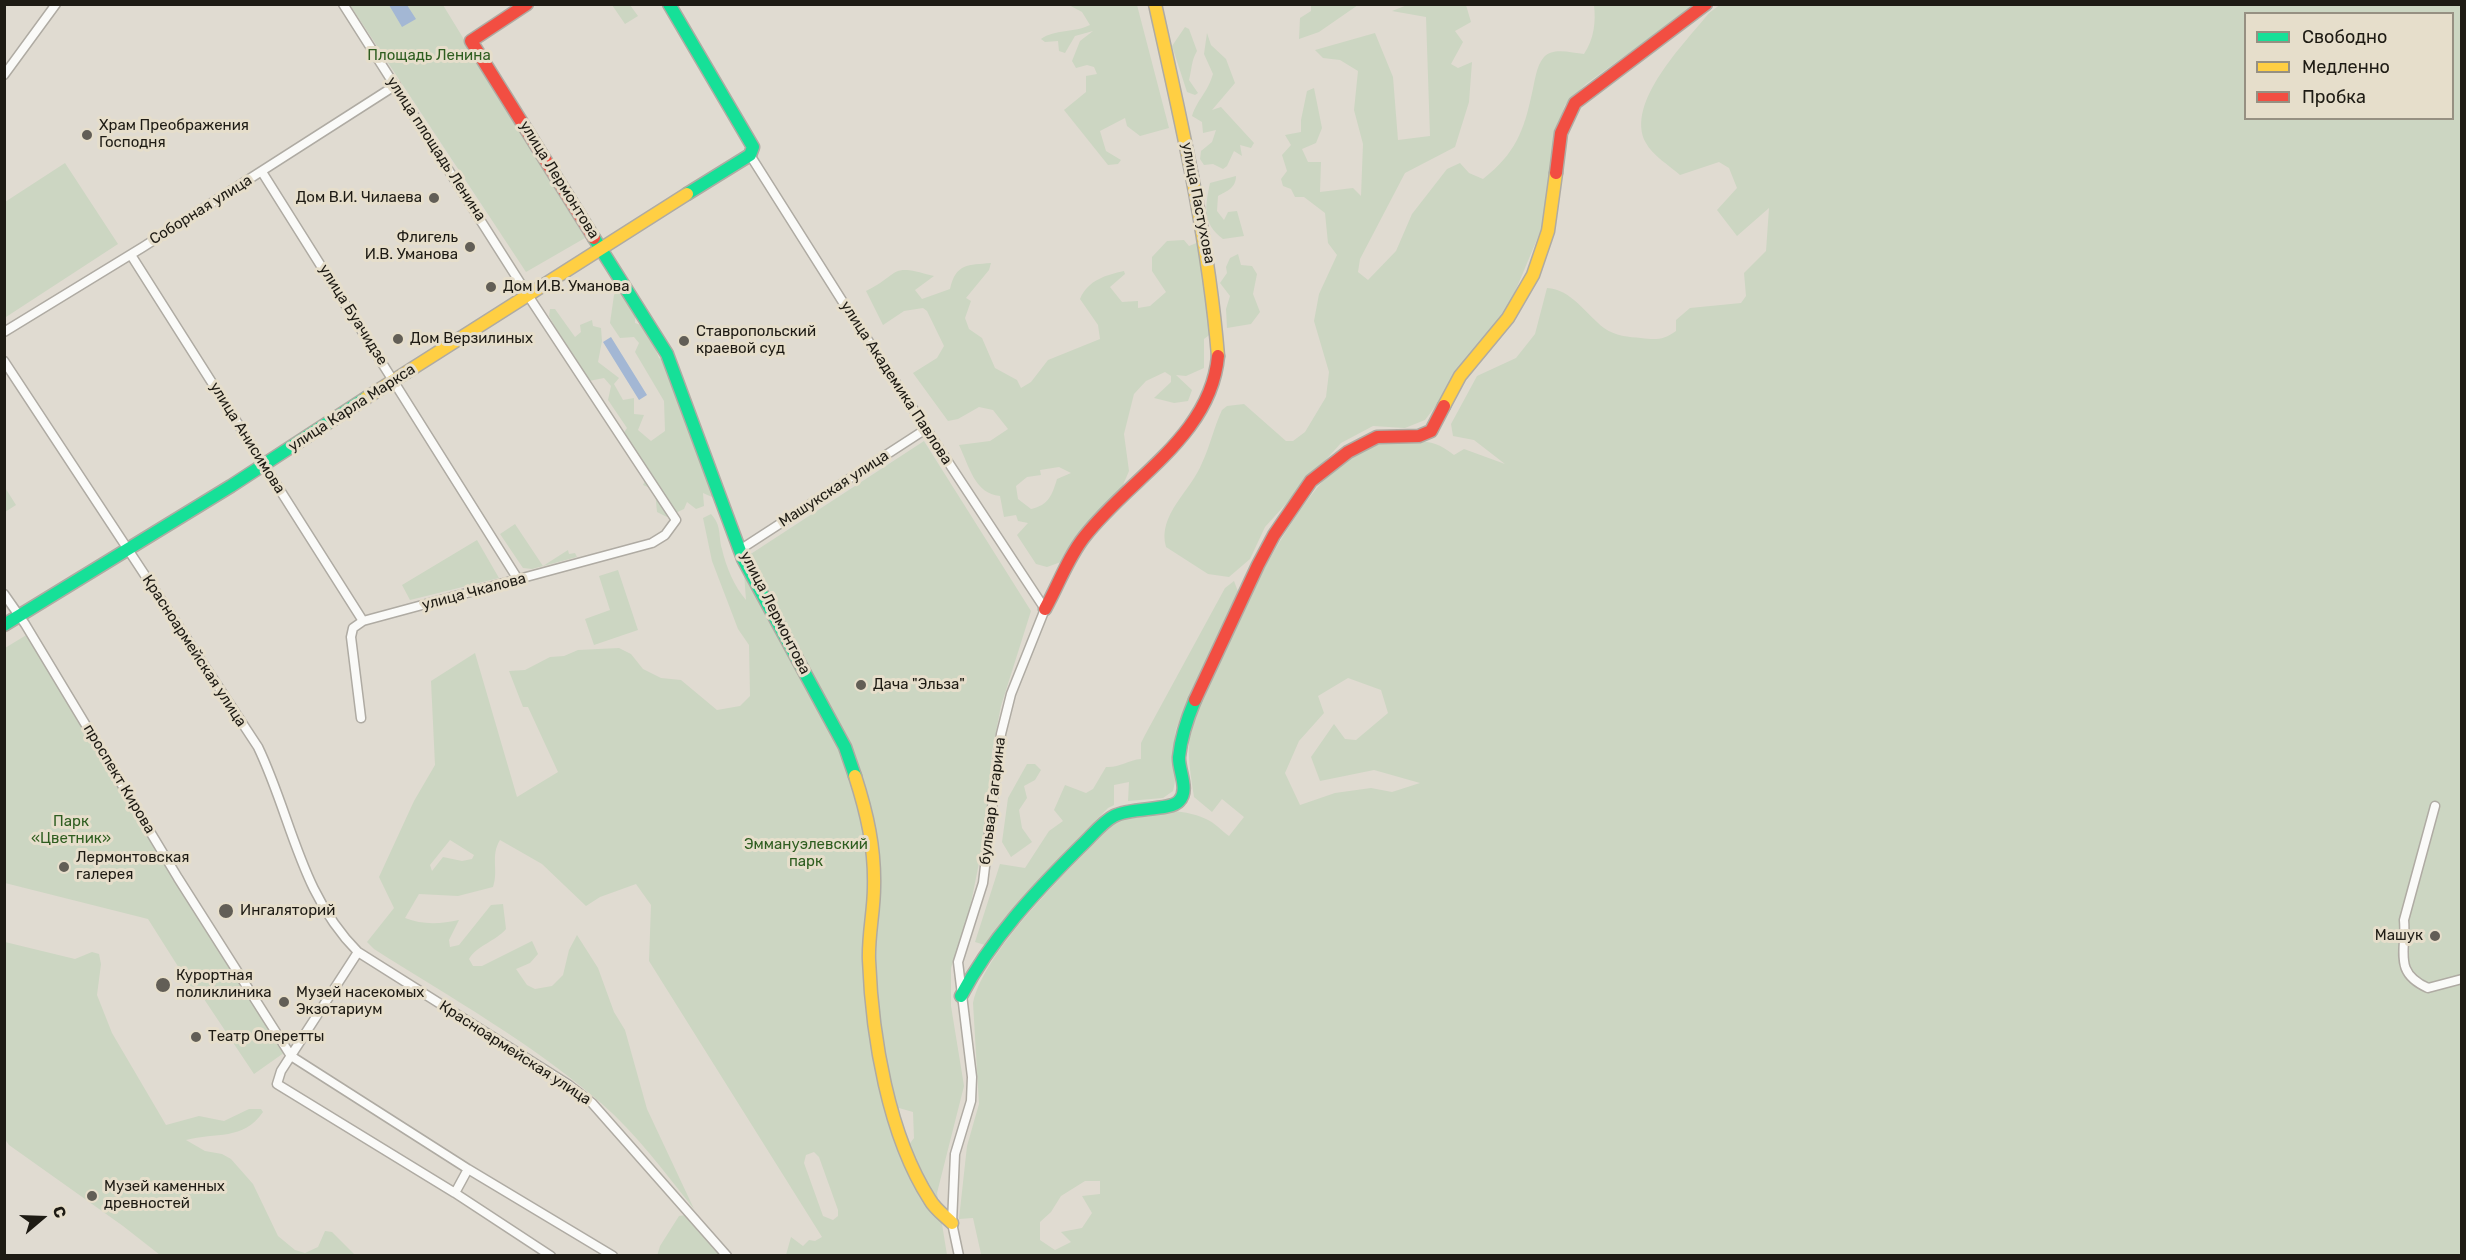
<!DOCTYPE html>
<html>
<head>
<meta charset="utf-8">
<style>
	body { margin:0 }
	#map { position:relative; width:2466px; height:1260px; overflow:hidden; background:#e0dbd1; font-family:Rubik,sans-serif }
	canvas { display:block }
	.frame { position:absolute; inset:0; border:6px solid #1e1b14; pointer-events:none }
	.legend { position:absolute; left:2244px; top:12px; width:210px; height:108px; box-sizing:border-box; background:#e6decb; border:2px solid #969082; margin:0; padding:8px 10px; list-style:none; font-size:18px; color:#1e1b14 }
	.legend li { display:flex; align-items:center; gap:12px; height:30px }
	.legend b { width:30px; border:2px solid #969082 }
	.north { position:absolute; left:12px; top:1188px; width:60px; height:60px; -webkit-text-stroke:4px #e6decb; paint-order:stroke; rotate:71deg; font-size:16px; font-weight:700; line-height:24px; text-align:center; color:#1e1b14 }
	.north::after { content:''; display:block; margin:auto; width:21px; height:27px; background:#1e1b14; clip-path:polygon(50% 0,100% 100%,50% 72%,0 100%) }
</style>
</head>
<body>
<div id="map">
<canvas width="2466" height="1260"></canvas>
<div class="frame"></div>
<ul class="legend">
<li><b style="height:8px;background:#16e098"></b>Свободно</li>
<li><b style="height:8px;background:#ffcf43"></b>Медленно</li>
<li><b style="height:8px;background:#f24e42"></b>Пробка</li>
</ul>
<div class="north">С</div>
</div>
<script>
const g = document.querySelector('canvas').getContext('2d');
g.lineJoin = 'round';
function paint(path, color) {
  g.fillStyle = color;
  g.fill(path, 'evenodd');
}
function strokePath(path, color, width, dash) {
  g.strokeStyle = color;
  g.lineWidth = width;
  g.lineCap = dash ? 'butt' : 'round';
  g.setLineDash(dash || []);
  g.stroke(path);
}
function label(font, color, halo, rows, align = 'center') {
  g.font = font + ' Rubik,sans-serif';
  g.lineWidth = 6;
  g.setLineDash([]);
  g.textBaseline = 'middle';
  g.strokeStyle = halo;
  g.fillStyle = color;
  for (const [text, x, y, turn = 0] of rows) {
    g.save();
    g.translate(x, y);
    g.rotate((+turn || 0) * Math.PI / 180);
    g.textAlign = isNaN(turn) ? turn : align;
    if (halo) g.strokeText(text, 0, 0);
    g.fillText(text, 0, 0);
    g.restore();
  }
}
paint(new Path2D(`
	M1721,4L2461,5V1255L977,1256L981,1254L973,1218L959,1219L967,1146L979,1104L973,1003C985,948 1074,865 1114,823C1140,809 1178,806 1206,819C1214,822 1222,831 1229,836L1244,817L1222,799L1212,812L1194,797C1189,763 1185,743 1195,710C1228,642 1299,470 1372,443C1381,440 1394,442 1404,442C1427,441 1436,441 1454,455L1464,449L1505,464L1474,440L1453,436L1451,424L1477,376L1516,358L1535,334L1547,288C1571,289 1587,315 1604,328C1615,336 1629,337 1641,338C1656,340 1664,340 1676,331V320L1690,308L1741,303L1746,296L1744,273L1766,251L1769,208L1737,236L1717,210L1737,188L1729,168L1719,162L1680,175C1670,166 1652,155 1646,143C1624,103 1686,42 1709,13ZM2246,14H2452V118H2246ZM1348,678L1381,690L1388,713L1356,740L1345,739L1334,724L1311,757L1320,781L1374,770L1420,783L1392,792L1371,788L1335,793L1300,805L1285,773L1299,741L1324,713L1318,696ZM1085,1181H1100V1194L1082,1196L1092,1213L1082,1228L1061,1232L1071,1242L1055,1250L1040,1240V1222L1051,1212L1061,1196Z
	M350,5H443L585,238L526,272Z
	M612,5H630L638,16L625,24Z
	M1069,5H1137L1169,128L1140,136L1127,126L1125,118L1100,131L1106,151L1121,160L1118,164L1108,165L1064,110L1086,92V76L1097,74L1094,67L1087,65L1076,68L1072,61L1080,41L1093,31L1075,36L1065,53L1059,51L1058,41L1045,42L1041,39C1055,29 1074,33 1090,25L1082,12Z
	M1311,5V4L1358,5L1319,32L1299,39L1300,18L1311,11Z
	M1407,5H1466L1471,22L1455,31L1463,42L1451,64L1458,68L1472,62L1469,102L1455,147L1405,173L1360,259L1358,272L1368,280L1396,251L1412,214L1447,169L1460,163L1469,173L1483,179C1515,154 1524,131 1532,93C1535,81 1536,66 1544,57C1553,47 1572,53 1584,54C1594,39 1596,22 1594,5H1695L1586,84L1565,105L1555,132L1543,225L1507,311L1425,420L1405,428L1373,426L1341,443L1265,527L1250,559L1229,577L1208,574L1166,547C1157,515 1191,491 1202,463C1210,446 1214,427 1222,410L1227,406L1244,404L1286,441H1293L1305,432L1326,397L1329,372L1314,321L1319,294L1337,255L1328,243L1325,213L1304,197H1295L1291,189L1283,186L1281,179L1287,171L1282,155L1291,145L1285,135L1301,132V120L1307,91L1314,88L1322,128L1316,143L1302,149L1308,162H1321L1320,192L1353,188L1361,196L1363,144L1354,110L1358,71L1340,60L1323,58L1315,50L1375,33L1393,77L1398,140L1430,136L1426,17L1392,11Z
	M1185,27L1189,29L1197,51C1191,61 1192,69 1189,80L1198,93L1195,95L1187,92L1172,46Z
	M1207,33L1211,45L1226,59L1235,83L1212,110L1221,107L1254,143L1251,148L1240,145L1242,156L1234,151L1227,166L1223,169L1213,164L1204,165L1200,159L1201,151L1212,142L1216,130L1203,133L1202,122L1192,116C1198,98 1207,94 1213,74L1204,54Z
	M65,163L118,244L6,317L5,202Z
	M1236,176C1236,188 1227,191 1218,196L1217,211L1224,220L1228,212L1237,211L1244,236L1223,239C1202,223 1205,207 1210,183Z
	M1184,240L1189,246L1199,242L1212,333L1204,339V368L1186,376L1176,375L1192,390L1188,401L1174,403L1154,398L1171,382V376L1165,372L1146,381L1134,394L1124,434L1129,471L1120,492L1061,562L1047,567L1036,564L1017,535L1028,523L1018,521L1016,515L1004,517L1000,496C975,494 969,466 959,445L990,441L1008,429L993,410L979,407L958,419L948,421L913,373L937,358L944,346L927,311L923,308L904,311L883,325L866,291C903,272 888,263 934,276L915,290L922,299L950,289C956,263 968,265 991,263L989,270L966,298L971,301L965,318L969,329L982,338L995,368L1017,380L1021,388L1031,382L1048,360L1100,339L1098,325L1080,299C1088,280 1106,275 1124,271L1125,274L1110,287L1122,302L1138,301V308L1150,306L1166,292L1152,271V257L1167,241ZM1059,467L1071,473L1057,479C1052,495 1049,505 1031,509L1018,499L1016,486L1027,477L1041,475L1040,470Z
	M1238,254L1241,265L1252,266L1257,274L1253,294L1260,312L1251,324L1227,328L1226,309L1230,296L1220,283L1227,273L1226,267L1230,258Z
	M621,285L636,308L635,323L647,327L659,358L667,362L679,391V405L701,448L716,492L712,497L703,493L704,506L696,509L687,502L684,509L667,517L657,512L655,490L643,485L646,479L638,471V458L621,437L627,428L608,400L611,386L604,378L589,381L580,372L549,316L550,309H555L575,337L581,332L580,325L592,320L593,326L601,328L602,341L598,362L619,378L614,384L623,400L634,398V414L644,415L638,430L651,441L665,431L664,401L635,352L639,343L634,337L620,338L610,323L614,295Z
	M924,441L1031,611L1001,706L992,752L987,823L970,908L951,968V1006L964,1086L937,1193L947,1255H786L791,1237L803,1246L809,1240L815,1241L822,1237L649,961L651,905L636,884L600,897L586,906L542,864L500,840C490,856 499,870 493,887L458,896L419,894L405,918C422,925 441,924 459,920L449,940L450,947L459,945L491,905L503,904L506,929C496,941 476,946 469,959L473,966H482L532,941L538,954L530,963L516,969L527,985L535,989L552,986L563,975L569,950L577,935L598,968L614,1012L625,1030L647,1109L694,1209C665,1173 636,1133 601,1103C532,1043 451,998 374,949L367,942L394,908L379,877L414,801L435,765L431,681L475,653L517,797L558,772L528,707H523L509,671L525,670L550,657L564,656L578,650L619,648L631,654L643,669L661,678L681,680L717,710L740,706L750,696L749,645L738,629L712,561L703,518L711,514C722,526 718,535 722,549C726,567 734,586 746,600L743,559ZM450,840L474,855L472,859L462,861L443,857L432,871L430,865ZM892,1106L913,1112L914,1138L908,1146ZM814,1152L819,1157L838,1210V1216L833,1220L823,1216L804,1163L806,1155Z
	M4,486L16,505L5,512H4Z
	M515,524L543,566L568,550L569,554L575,553L577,557L532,569L523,568L500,534Z
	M477,540L499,578L410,600L402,585Z
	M618,570L638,630L594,645L585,619L610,610L599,576Z
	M1234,581L1239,594L1176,729C1172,751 1179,770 1173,791L1163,798L1128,801L1129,782L1114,785V805L1108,808L1041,877L985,945L975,942L1000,864L1025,868L1049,831L1063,821L1054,810L1065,785L1086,793L1093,789L1106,767C1119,768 1128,760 1141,759V743L1145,735L1225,588Z
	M28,634L288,1050L254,1074L202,996L198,998L148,919L5,883V648Z
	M1027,764H1035L1041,770L1035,780L1024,786L1027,798L1019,810L1022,828L1032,842L1011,857L1002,842L1008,798Z
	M5,942L75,959L92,952L99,954L101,964L97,995L112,1033L166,1125L199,1116L224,1121L249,1109H261L263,1112C243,1141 216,1132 186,1140L205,1151L222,1154L231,1159L253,1184L278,1236L295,1250L305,1253L318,1247L325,1231L332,1232L355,1255H160L123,1226L9,1145L4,1138Z
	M685,1215L724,1256H657L660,1246L679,1216Z`), '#ccd6c2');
paint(new Path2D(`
	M389,5H407L416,19L402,27Z
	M611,337L647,395L639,400L603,342Z`), '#a3b7d4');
const street = new Path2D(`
	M343,4L533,303L676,520L665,535L652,543L363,621L353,628L351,637L361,718
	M4,75L56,4
	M750,155L846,307L1045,609L1011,694L1001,734L983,883L958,962L972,1077L971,1101L955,1154L952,1223L959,1256
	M262,172L519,581
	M131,255L363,621
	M4,332L143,247L396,85
	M4,361L258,747C292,818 300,894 358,952L569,1085L592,1103L727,1256
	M741,549L926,429
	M4,594L25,624L178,878L291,1056L468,1169L613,1256
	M2435,806L2404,920C2407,950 2392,972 2428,988L2462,979
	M358,952L281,1071L277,1084L455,1193L551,1256
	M455,1193L468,1169`);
const fast = new Path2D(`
	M669,4L753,147L750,155L687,194
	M594,238L667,354L743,559L845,747L855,776
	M4,625L231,486L366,398
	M961,996C991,939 1035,892 1080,847C1091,837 1102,822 1114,816C1131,807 1171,811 1179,801C1190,790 1178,770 1179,757C1181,736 1187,719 1195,700`);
const slow = new Path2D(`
	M1155,4C1181,121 1208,236 1218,356
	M366,398L687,194
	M1444,406L1460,376L1508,318L1533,275L1548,231L1556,173
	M855,776C867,813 875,848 874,887C874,911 868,936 869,960C872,1036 888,1135 930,1200C935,1209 945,1216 952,1223`);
const jam = new Path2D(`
	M527,4L471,41L594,238
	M1556,173L1561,133L1575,103L1706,4
	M1045,609C1058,586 1068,557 1085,536C1130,478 1211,436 1218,356
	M1195,700L1258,565L1274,535L1311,481L1348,452L1377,437L1419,436L1431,431L1444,406`);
strokePath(street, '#afaba3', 11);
strokePath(fast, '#afaba3', 15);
strokePath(slow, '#afaba3', 15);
strokePath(jam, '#afaba3', 15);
strokePath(street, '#fafaf8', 8);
strokePath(fast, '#16e098', 12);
strokePath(slow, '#ffcf43', 12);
strokePath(jam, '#f24e42', 12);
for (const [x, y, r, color] of [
	[87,135,6,"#625e56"],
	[434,198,6,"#625e56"],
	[470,247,6,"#625e56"],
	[491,287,6,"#625e56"],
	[398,339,6,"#625e56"],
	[684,341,6,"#625e56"],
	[861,685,6,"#625e56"],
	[64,867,6,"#625e56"],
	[226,911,8,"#625e56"],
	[2435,936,6,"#625e56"],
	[163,985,8,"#625e56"],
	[284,1002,6,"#625e56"],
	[196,1037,6,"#625e56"],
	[92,1196,6,"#625e56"]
]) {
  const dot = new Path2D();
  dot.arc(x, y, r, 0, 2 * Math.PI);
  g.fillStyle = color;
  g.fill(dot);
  strokePath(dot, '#e6decb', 2);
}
label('15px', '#2e5d1f', '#e6decb', [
	["Площадь Ленина",429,56],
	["Парк",71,822],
	["«Цветник»",71,839],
	["Эммануэлевский",806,845],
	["парк",806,862]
]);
label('15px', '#1e1b14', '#e6decb', [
	["Храм Преображения",99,126],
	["Господня",99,143],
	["Дом В.И. Чилаева",422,198,"right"],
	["Флигель",458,238,"right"],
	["И.В. Уманова",458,255,"right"],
	["Дом И.В. Уманова",503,287],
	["Ставропольский",696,332],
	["краевой суд",696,349],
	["Дом Верзилиных",410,339],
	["Дача \"Эльза\"",873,685],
	["Лермонтовская",76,858],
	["галерея",76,875],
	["Ингаляторий",240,911],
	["Машук",2423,936,"right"],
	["Курортная",176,976],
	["поликлиника",176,993],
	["Музей насекомых",296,993],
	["Экзотариум",296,1010],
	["Театр Оперетты",208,1037],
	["Музей каменных",104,1187],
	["древностей",104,1204]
], 'left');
label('15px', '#1e1b14', '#e6decb', [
	["улица площадь Ленина",436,149,57],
	["улица Лермонтова",559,180,58],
	["улица Пастухова",1198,203,79],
	["Соборная улица",201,210,-32],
	["улица Буачидзе",353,315,58],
	["улица Академика Павлова",896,383,57],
	["улица Карла Маркса",352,408,-33],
	["улица Анисимова",247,438,58],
	["Машукская улица",834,489,-33],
	["улица Чкалова",474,592,-15],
	["улица Лермонтова",775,613,63],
	["Красноармейская улица",194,651,57],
	["проспект Кирова",119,779,59],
	["бульвар Гагарина",993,801,-83],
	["Красноармейская улица",515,1053,33]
]);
</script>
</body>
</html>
